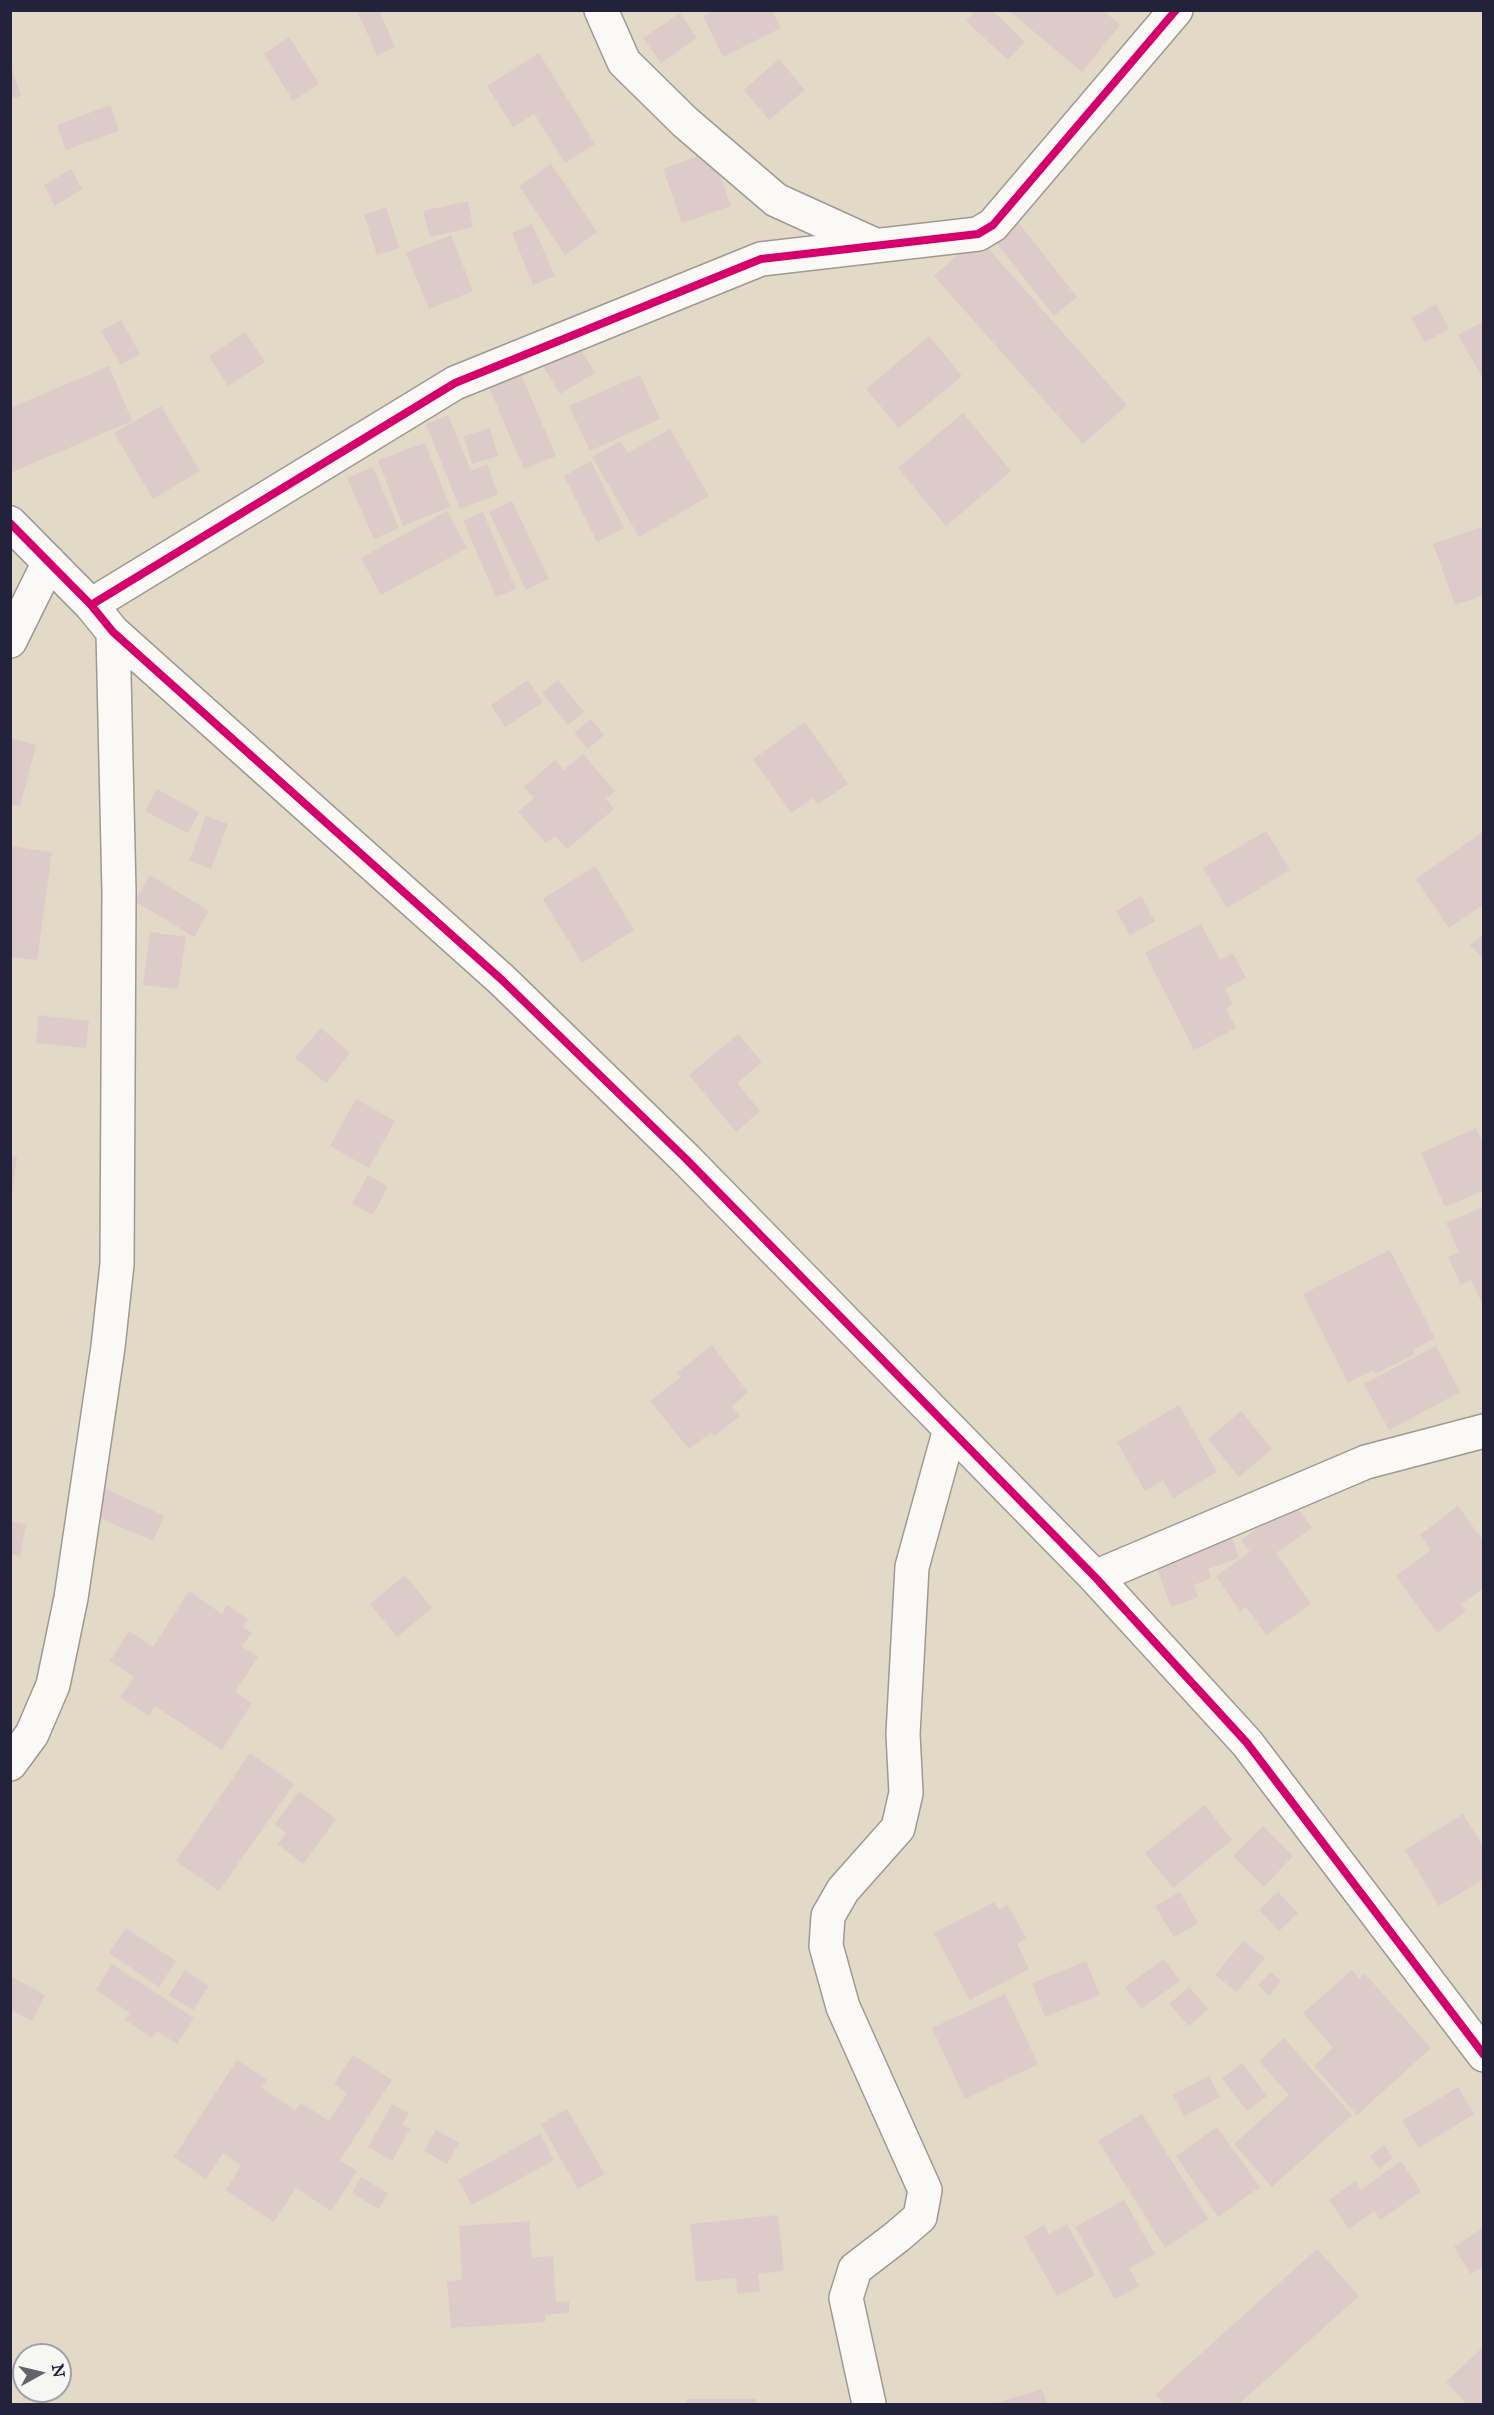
<!DOCTYPE html>
<html>
<head>
<meta charset="utf-8">
<style>
	body { margin:0 }
	#map { position:relative; width:1494px; height:2415px; overflow:hidden; background:#e2d9c6; font-family:"IM FELL Great Primer",serif }
	canvas { display:block }
	.frame { position:absolute; inset:0; border:12px solid #22223b; pointer-events:none }
	.north { position:absolute; left:12px; top:2343px; width:60px; height:60px; box-sizing:border-box; background:#f6f6f2; border:2px solid #a1a1a9; border-radius:50%; rotate:82deg; font-size:16px; font-weight:700; line-height:24px; text-align:center; color:#22223b }
	.north::after { content:''; display:block; margin:auto; width:21px; height:27px; background:#65626c; clip-path:polygon(50% 0,100% 100%,50% 72%,0 100%) }
</style>
</head>
<body>
<div id="map">
<canvas width="1494" height="2415"></canvas>
<div class="frame"></div>
<div class="north">N</div>
</div>
<script>
const g = document.querySelector('canvas').getContext('2d');
g.lineJoin = 'round';
function paint(path, color) {
  g.fillStyle = color;
  g.fill(path, 'evenodd');
}
function strokePath(path, color, width, dash) {
  g.strokeStyle = color;
  g.lineWidth = width;
  g.lineCap = dash ? 'butt' : 'round';
  g.setLineDash(dash || []);
  g.stroke(path);
}
paint(new Path2D(`
	M357,10H379L395,47L377,56Z
	M715,10H772L781,28L723,57L703,16Z
	M976,10H992L1025,42L1008,60L966,21Z
	M1008,10H1103L1120,25L1082,72Z
	M680,13L697,38L661,63L643,38Z
	M289,37L319,84L293,101L264,54Z
	M539,53L595,144L565,163L534,114L513,127L487,86Z
	M779,59L805,90L769,120L744,90Z
	M10,63L21,96L10,99Z
	M110,105L119,131L66,150L57,125Z
	M711,151L731,206L682,223L663,169Z
	M551,164L597,232L565,255L519,186Z
	M71,169L82,189L55,206L44,185Z
	M468,201L473,227L430,237L423,211Z
	M386,207L399,248L377,255L364,215Z
	M1018,222L1077,297L1054,316L995,241Z
	M532,224L555,276L533,285L512,233Z
	M451,235L473,291L429,309L406,253Z
	M978,237L1127,405L1083,444L934,276Z
	M1436,304L1449,329L1425,342L1411,318Z
	M121,320L140,354L121,365L101,331Z
	M1484,321V380L1458,335Z
	M245,332L265,362L228,386L209,356Z
	M929,336L962,376L899,428L866,389Z
	M575,340L595,373L560,394L540,361Z
	M109,366L132,421L10,473V408Z
	M520,372L556,456L524,469L488,385Z
	M640,375L660,419L590,451L569,406Z
	M161,406L200,471L153,499L114,433Z
	M963,413L1011,471L946,526L898,468Z
	M448,415L471,471L487,464L498,494L460,509L426,424Z
	M490,428L498,456L472,464L464,436Z
	M670,429L709,496L639,537L592,457L620,441L628,453Z
	M425,443L450,507L403,526L378,460Z
	M591,461L624,528L597,542L564,476Z
	M373,467L399,528L374,539L347,478Z
	M512,501L549,579L526,590L489,512Z
	M447,511L467,548L381,595L361,558Z
	M483,512L516,589L496,597L463,521Z
	M1484,526V595L1455,605L1433,544Z
	M528,680L543,702L505,727L491,705Z
	M558,680L584,712L568,725L542,693Z
	M591,719L604,735L588,749L574,733Z
	M805,722L848,784L818,804L813,798L791,813L753,759Z
	M10,738L36,745L20,807L10,804Z
	M583,754L615,791L606,799L614,809L567,849L555,836L546,843L518,812L534,798L524,787L555,760L564,770Z
	M157,789L199,812L188,833L145,811Z
	M206,816L228,824L211,869L189,861Z
	M1266,831L1290,870L1227,908L1203,868Z
	M1484,831V904L1449,928L1416,879Z
	M10,846L52,852L37,960L10,957Z
	M595,866L634,930L582,963L543,899Z
	M150,875L209,911L194,937L135,901Z
	M1141,896L1155,921L1130,935L1116,911Z
	M1201,924L1220,960L1233,953L1246,978L1225,989L1233,1005L1226,1008L1236,1028L1194,1050L1145,953Z
	M150,932L186,937L178,989L143,985Z
	M1484,934V960L1470,945Z
	M38,1015L89,1021L86,1048L36,1043Z
	M321,1028L350,1053L326,1083L295,1058Z
	M738,1034L762,1062L737,1083L760,1111L736,1132L689,1075Z
	M356,1099L395,1121L369,1168L330,1146Z
	M1476,1128L1484,1145V1190L1445,1207L1421,1153Z
	M10,1156L17,1157L12,1191H10Z
	M368,1175L388,1186L373,1215L352,1204Z
	M1484,1206V1302L1482,1303L1471,1280L1461,1285L1448,1257L1459,1252L1446,1223Z
	M1390,1250L1435,1338L1413,1350L1415,1354L1375,1374L1373,1370L1348,1383L1303,1294Z
	M712,1345L748,1392L732,1406L740,1416L714,1436L711,1433L689,1449L650,1401L681,1377L677,1373Z
	M1436,1346L1460,1392L1389,1430L1364,1384Z
	M1179,1405L1217,1472L1173,1498L1163,1480L1145,1491L1117,1442Z
	M1241,1411L1272,1449L1239,1477L1208,1439Z
	M102,1487L164,1516L153,1541L91,1514Z
	M1294,1503L1312,1528L1276,1553L1311,1604L1266,1635L1246,1607L1240,1611L1216,1576L1250,1552L1241,1540Z
	M1458,1506L1484,1542V1588L1461,1604L1466,1611L1437,1633L1396,1576L1431,1550L1420,1535Z
	M10,1521L26,1524L20,1556L10,1554Z
	M1230,1532L1239,1558L1208,1569L1211,1578L1194,1585L1198,1597L1171,1607L1154,1560Z
	M405,1575L432,1608L397,1637L370,1604Z
	M189,1591L222,1614L227,1605L248,1619L243,1627L252,1633L242,1646L258,1657L235,1692L252,1703L222,1750L155,1706L149,1716L120,1697L134,1677L110,1661L129,1631L153,1647Z
	M250,1753L294,1784L219,1891L176,1861Z
	M299,1791L336,1819L303,1864L278,1844L286,1833L275,1824Z
	M1205,1805L1232,1840L1173,1888L1145,1853Z
	M1463,1814L1484,1848V1879L1439,1906L1405,1850Z
	M1263,1826L1293,1856L1264,1887L1233,1856Z
	M1180,1892L1198,1923L1174,1937L1155,1906Z
	M1278,1892L1298,1913L1279,1931L1259,1910Z
	M994,1902L999,1910L1008,1905L1026,1938L1017,1944L1029,1969L970,2000L934,1933Z
	M126,1928L176,1961L159,1987L109,1953Z
	M1243,1941L1265,1958L1237,1992L1215,1975Z
	M1164,1959L1180,1981L1141,2009L1125,1987Z
	M1086,1961L1100,1995L1045,2017L1032,1983Z
	M112,1964L194,2018L177,2044L157,2031L152,2038L125,2020L130,2013L96,1990Z
	M185,1970L209,1986L193,2010L169,1995Z
	M1352,1970L1359,1979L1365,1974L1431,2048L1357,2115L1314,2066L1333,2048L1303,2013Z
	M1271,1972L1281,1981L1269,1996L1258,1985Z
	M10,1976L45,1995L32,2021L10,2010Z
	M1189,1987L1208,2009L1189,2026L1169,2004Z
	M1005,1994L1038,2064L965,2099L932,2028Z
	M1284,2038L1352,2115L1272,2187L1234,2144L1289,2095L1259,2061Z
	M353,2055L392,2080L340,2160L357,2171L331,2211L296,2188L274,2222L226,2190L241,2165L223,2153L206,2179L174,2157L237,2060L267,2080L262,2088L295,2110L301,2103L329,2121L347,2093L334,2084Z
	M1242,2063L1267,2096L1247,2111L1222,2078Z
	M1209,2076L1220,2097L1184,2116L1173,2095Z
	M1458,2087L1474,2114L1419,2148L1402,2121Z
	M392,2104L409,2113L402,2125L410,2129L392,2161L368,2147Z
	M567,2109L605,2174L578,2189L541,2124Z
	M1142,2114L1208,2219L1165,2248L1098,2141Z
	M1217,2127L1260,2187L1218,2217L1176,2156Z
	M436,2130L459,2143L447,2164L424,2151Z
	M540,2134L554,2160L472,2205L458,2180Z
	M1384,2145L1393,2158L1379,2169L1370,2156Z
	M1401,2161L1421,2191L1381,2220L1374,2211L1349,2229L1329,2200L1356,2181L1361,2190Z
	M361,2177L388,2193L379,2209L352,2193Z
	M1124,2200L1155,2254L1129,2268L1139,2286L1115,2299L1075,2227Z
	M778,2215L784,2271L758,2274L760,2291L737,2294L736,2278L696,2282L690,2224Z
	M529,2221L532,2258L553,2256L556,2302L569,2301V2313L545,2315V2322L451,2328L447,2281L462,2280L459,2226Z
	M1067,2224L1095,2275L1057,2296L1024,2237L1044,2225L1049,2234Z
	M1484,2227V2266L1471,2274L1454,2247Z
	M1317,2249L1359,2296L1239,2404H1164L1155,2395Z
	M1484,2346V2403L1467,2404L1446,2382Z
	M1042,2389L1047,2404H1000L999,2402Z
	M687,2399H756V2404H687Z`), '#ddcbc9');
const minor = new Path2D(`
	M601,10L624,62L685,122L776,200L875,245
	M10,523L91,605L113,632L502,980L686,1159L1095,1577L1247,1743L1484,2055
	M91,605L455,383L761,259L978,234L993,225L1176,10
	M10,641L49,562
	M1095,1577L1366,1462L1484,1431
	M10,1764L32,1734L53,1685L71,1598L108,1347L117,1264L119,892L113,632
	M869,2404L846,2298L855,2269L898,2236L920,2217L925,2190L843,2007L826,1946L828,1916L843,1890L898,1828L906,1793L903,1734L912,1567L950,1429`);
strokePath(minor, '#9e9991', 36);
strokePath(minor, '#fbf9f6', 33);
strokePath(new Path2D(`
	M10,523L91,605L113,632L502,980L686,1159L1095,1577L1247,1743L1484,2055
	M91,605L455,383L761,259L978,234L993,225L1176,10`), '#d6006c', 8);
</script>
</body>
</html>
